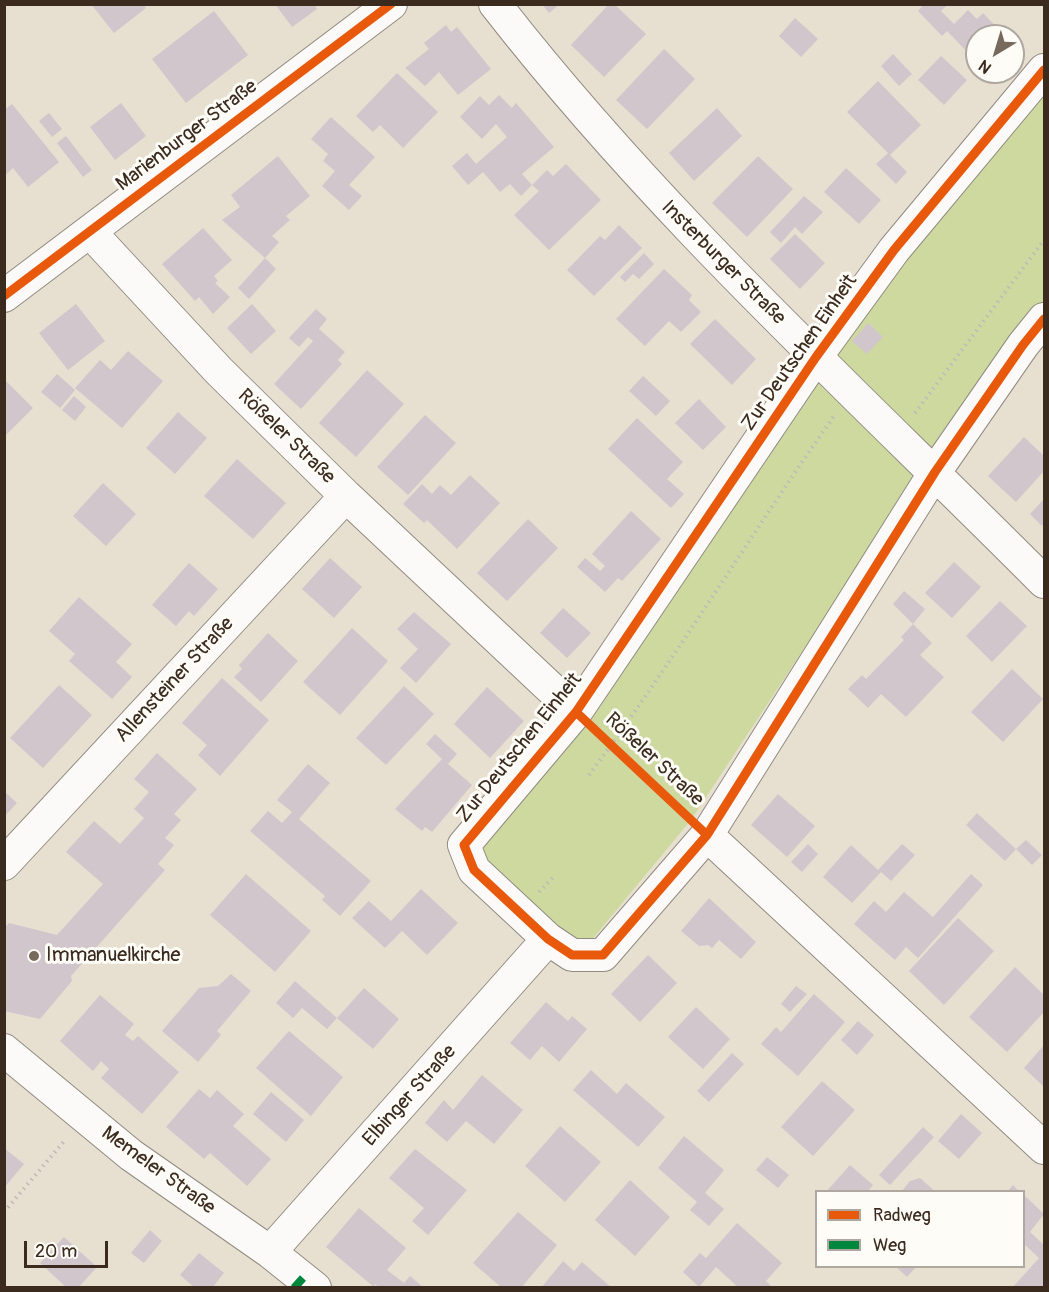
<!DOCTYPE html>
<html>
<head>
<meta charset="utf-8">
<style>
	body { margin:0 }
	#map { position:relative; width:1049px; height:1292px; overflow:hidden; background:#e7e0d0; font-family:Pangolin,sans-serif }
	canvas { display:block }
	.frame { position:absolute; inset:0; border:6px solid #3b2a1e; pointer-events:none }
	.legend { position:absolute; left:815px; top:1190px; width:210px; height:78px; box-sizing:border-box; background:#fdfcf7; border:2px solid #afa8a0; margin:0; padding:8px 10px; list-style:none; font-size:18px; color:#3b2a1e }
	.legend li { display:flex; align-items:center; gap:12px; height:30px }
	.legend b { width:30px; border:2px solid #afa8a0 }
	.north { position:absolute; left:965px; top:24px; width:60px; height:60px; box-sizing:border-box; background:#fdfcf7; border:2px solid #afa8a0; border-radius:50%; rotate:218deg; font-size:16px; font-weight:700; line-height:24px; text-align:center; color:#3b2a1e }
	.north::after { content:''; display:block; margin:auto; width:21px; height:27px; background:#776a5c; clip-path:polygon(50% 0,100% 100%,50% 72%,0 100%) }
	.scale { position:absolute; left:24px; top:1241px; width:84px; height:27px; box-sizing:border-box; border:3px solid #3b2a1e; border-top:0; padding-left:8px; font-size:18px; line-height:21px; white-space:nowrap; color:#3b2a1e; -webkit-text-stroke:4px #fdfcf7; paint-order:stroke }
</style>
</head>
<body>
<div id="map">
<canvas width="1049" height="1292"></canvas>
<div class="frame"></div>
<ul class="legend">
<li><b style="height:8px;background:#e8590c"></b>Radweg</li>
<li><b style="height:8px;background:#00873e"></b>Weg</li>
</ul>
<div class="north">N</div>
<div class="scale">20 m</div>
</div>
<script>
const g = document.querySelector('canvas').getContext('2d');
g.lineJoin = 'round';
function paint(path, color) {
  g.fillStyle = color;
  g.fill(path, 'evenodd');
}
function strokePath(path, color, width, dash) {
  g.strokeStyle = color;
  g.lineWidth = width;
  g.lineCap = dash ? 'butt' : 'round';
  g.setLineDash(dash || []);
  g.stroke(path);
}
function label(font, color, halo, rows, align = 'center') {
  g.font = font + ' Pangolin,sans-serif';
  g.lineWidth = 6;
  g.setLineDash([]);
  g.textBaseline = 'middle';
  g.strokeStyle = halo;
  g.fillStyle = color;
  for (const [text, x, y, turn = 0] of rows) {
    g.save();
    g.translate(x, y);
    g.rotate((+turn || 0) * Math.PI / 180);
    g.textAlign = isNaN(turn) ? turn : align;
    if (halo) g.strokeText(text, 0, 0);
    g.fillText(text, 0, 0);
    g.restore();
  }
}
paint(new Path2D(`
	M1044,84V300L1011,340L910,488L691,820L590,942L571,940L481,861L483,842L585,723L658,619L842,336Z`), '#ced9a0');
paint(new Path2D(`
	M91,4H143L146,8L114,33Z
	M275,4H314L317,9L292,27Z
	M542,4H560L549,13Z
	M609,4H614L646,34L604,77L571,45Z
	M924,4H948L941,11L954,24L968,10L977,19L983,13L1005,36H977L975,60L947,31L942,36L918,11Z
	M214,11L248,55L186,103L152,59Z
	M795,18L818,39L801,57L779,36Z
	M446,25L451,32L457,27L491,69L458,95L439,72L425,86L405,68L429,49L424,43Z
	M664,49L695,79L647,129L616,100Z
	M893,54L912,74L899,86L881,66Z
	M941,56L967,80L944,105L918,80Z
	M397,73L438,112L403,148L380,125L373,132L356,116Z
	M878,81L921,125L890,155L907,172L896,184L876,164L888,153L847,112Z
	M499,95L512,108L516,103L554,147L522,174L532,185L521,196L510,184L500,192L483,172L468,185L452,166L467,153L476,164L507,137L496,124L482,139L460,117L480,96L489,105Z
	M121,103L146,136L115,160L90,127Z
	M12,104L59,162L28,187L13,168L7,174L4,170V110Z
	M717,108L742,136L694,181L669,153Z
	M49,113L62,129L52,137L39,121Z
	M331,117L375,157L349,185L362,196L349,210L322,186L335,171L323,161L328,154L311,139Z
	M66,136L92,170L83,177L57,143Z
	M278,156L310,196L286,216L290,220L272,236L279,242L265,258L222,220L240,207L231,195Z
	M758,156L793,189L747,237L712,203Z
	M566,164L601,200L549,250L514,215L539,191L532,185L547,170L553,176Z
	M846,168L881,200L859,224L824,192Z
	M804,196L823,212L802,234L795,227L781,243L770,232Z
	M619,225L642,248L594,296L567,270L600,236L605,240Z
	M203,228L232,260L214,276L218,281L215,283L230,297L213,314L199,297L195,301L162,264Z
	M795,234L825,263L800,289L770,259Z
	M644,253L654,264L639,279L633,274L625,282L620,277Z
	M265,258L276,269L249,299L238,288Z
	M664,269L692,295L689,300L701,312L681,332L669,321L645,346L616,319Z
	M76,304L105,341L68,370L39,333Z
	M252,304L276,331L251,354L227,328Z
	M316,309L327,319L319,329L345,352L338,360L342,364L301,409L274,384L313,341L308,337L299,347L289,338Z
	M715,319L756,359L732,385L690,344Z
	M868,323L883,337L867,354L852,341Z
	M128,351L163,381L122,428L75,388L100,360L111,370Z
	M367,370L404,404L356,457L319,423Z
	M57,374L75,390L60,408L41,392Z
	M643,376L670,401L656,416L629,391Z
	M4,379L33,408L4,437Z
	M74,396L86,407L75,421L62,410Z
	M699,399L726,427L703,450L675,423Z
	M178,412L207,438L175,474L146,448Z
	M425,415L456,443L408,495L377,467Z
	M637,418L683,462L667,479L684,494L671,508L608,449Z
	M1024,437L1044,456V471L1016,502L988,476Z
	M237,459L286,503L253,539L204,496Z
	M470,475L500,503L457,549L427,520L424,523L403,504L422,484L432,494L440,485L451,495Z
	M103,483L136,514L106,546L73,516Z
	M1044,499V523L1042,526L1030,514Z
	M631,511L661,539L622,581L618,578L605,592L577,567L585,558L600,571L605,566L592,554Z
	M528,519L558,548L507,601L477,573Z
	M330,558L362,587L334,618L302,589Z
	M954,562L981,587L952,618L925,593Z
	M189,563L218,589L194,616L189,611L176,626L152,605Z
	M904,591L925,609L913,624L893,604Z
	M79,597L132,644L116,662L132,677L112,699L69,661L75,654L49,631Z
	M1000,601L1027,626L992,662L966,636Z
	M563,608L591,633L567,658L540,633Z
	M414,612L451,644L416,683L400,668L418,649L397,629Z
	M913,624L932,643L920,655L944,677L906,717L881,694L868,708L848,689L862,675L866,679L904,640L901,637Z
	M352,628L388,661L340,715L303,682Z
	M268,633L298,661L261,702L234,677L242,669L239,665Z
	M1012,669L1043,699L1003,742L971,712Z
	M222,678L269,720L220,776L198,755L207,745L182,723Z
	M59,685L92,715L43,768L10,738Z
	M404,686L434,714L386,765L356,738Z
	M487,687L524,721L490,758L454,724Z
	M435,734L457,754L448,764L472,785L432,832L425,827L422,831L395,809L442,759L426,744Z
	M157,753L197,789L174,814L181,820L165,838L174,845L158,864L165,870L71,976L72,981L40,1019L4,1011V928L9,923L57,935L103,884L66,852L94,821L120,844L144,818L134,809L149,792L134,779Z
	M308,764L330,783L299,819L371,881L340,916L322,900L325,896L250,831L268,811L282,823L292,812L277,800Z
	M4,791L17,803L4,817Z
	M778,794L815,826L787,857L751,825Z
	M977,813L1016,849L1005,861L966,825Z
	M1026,840L1042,855L1032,865L1016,849Z
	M808,844L818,854L802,872L791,862Z
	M902,844L915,855L891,881L881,872L852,903L823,877L851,845L878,870Z
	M246,874L311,931L275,972L210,915Z
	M971,874L983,885L918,958L906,947L895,960L854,924L874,901L886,912L904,892L933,917Z
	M421,889L458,923L427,955L402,931L385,948L352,918L369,901L391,921Z
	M709,898L756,942L741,959L719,940L712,948L708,945L699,946L681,931Z
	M958,918L994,951L944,1005L909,971Z
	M648,955L677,983L640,1022L611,994Z
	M1015,967L1044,995V1012L1007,1052L969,1017Z
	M231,974L251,991L217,1031L221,1035L198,1062L162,1031L199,988L218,986Z
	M295,981L337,1018L327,1029L302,1008L293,1018L276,1003Z
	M796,986L807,994L790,1012L781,1004Z
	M364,988L399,1019L373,1049L337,1018Z
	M814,994L845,1022L798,1076L761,1044L776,1027L781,1032Z
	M100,995L134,1024L125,1035L133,1041L138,1036L179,1072L142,1114L101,1078L109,1069L101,1061L93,1071L60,1041Z
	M546,1002L568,1021L572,1016L587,1029L559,1062L542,1046L530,1060L510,1043Z
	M696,1007L730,1039L703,1069L668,1037Z
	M858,1021L874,1035L857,1055L841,1040Z
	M289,1031L343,1077L311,1116L256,1068Z
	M1044,1045V1087L1024,1068Z
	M732,1053L744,1064L709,1102L697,1091Z
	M591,1070L617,1094L626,1083L665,1117L638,1147L573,1090Z
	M482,1075L523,1110L494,1144L466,1121L447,1142L425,1123L444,1100L453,1110Z
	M822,1081L855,1110L813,1156L781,1127Z
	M199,1089L210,1098L217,1090L244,1114L233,1126L271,1159L247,1186L210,1153L204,1159L166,1127Z
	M271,1092L304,1120L286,1142L253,1114Z
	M961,1114L982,1133L959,1159L938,1141Z
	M560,1126L601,1162L565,1202L525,1166Z
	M923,1127L934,1137L890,1185L879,1175Z
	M684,1136L724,1170L705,1193L724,1209L709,1226L690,1210L697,1202L658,1168Z
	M4,1148L24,1164L4,1188Z
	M415,1149L467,1190L428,1235L412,1221L424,1208L389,1178Z
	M767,1157L789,1175L778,1188L756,1170Z
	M850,1165L873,1185L867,1192H826Z
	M920,1178L936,1192H901L910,1181Z
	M630,1180L670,1217L635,1256L595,1220Z
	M1013,1185L1020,1192H1007Z
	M1024,1195L1044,1214L1030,1232L1044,1245V1288H1012L1039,1258L1024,1244Z
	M359,1208L406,1248L387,1270L404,1283L410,1276L424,1288H379L375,1284L374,1287L326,1247Z
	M518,1212L557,1245L521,1288H502L473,1263Z
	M737,1223L782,1263L766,1281L773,1288H739L716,1267L699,1287L683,1272L700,1253L706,1258Z
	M150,1230L162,1241L144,1263L131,1253Z
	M64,1237L97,1267L78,1288H67L40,1263Z
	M199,1253L224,1273L212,1288H195L180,1275Z
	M563,1261L574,1271L582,1262L612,1288H541Z
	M895,1266H917L907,1277Z`), '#d1c6cc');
const minor = new Path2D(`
	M495,4C659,215 857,394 1044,582
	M1044,70L894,250L816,357L576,712L464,845L474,870L548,939L572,955H603L707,835L935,472L1023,345L1044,319
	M90,232L219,371L346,496L576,712
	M4,296L391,4
	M707,835L1044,1148
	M4,864L346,496
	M4,1050L131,1155L270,1252L315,1288
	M270,1252L548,939`);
strokePath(minor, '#928b81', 34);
strokePath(new Path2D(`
	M915,413L1044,240
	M589,775C676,658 751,534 834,416
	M539,892L555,875
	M4,1212L66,1139`), '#bebbb7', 4, [1.5, 4.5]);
strokePath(minor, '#fbfaf8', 32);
strokePath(new Path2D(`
	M294,1288L303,1278`), '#00873e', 8, [15, 8]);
strokePath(new Path2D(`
	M1044,70L894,250L816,357L576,712L464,845L474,870L548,939L572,955H603L707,835L935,472L1023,345L1044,319
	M4,296L391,4
	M576,712L707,835`), '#e8590c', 9);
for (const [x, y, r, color] of [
	[34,956,6,"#776a5c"]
]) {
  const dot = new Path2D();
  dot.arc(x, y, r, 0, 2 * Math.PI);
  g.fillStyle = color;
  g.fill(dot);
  strokePath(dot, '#fdfcf7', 2);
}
label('20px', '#3b2a1e', '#fdfcf7', [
	["Marienburger Straße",187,136,-37],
	["Insterburger Straße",723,263,45],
	["Zur Deutschen Einheit",800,353,-55],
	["Rößeler Straße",286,437,44],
	["Allensteiner Straße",175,680,-47],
	["Zur Deutschen Einheit",520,748,-51],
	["Rößeler Straße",654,760,43],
	["Elbinger Straße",410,1096,-48],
	["Memeler Straße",158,1171,36]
]);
label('20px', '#3b2a1e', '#fdfcf7', [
	["Immanuelkirche",46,956]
], 'left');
</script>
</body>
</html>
